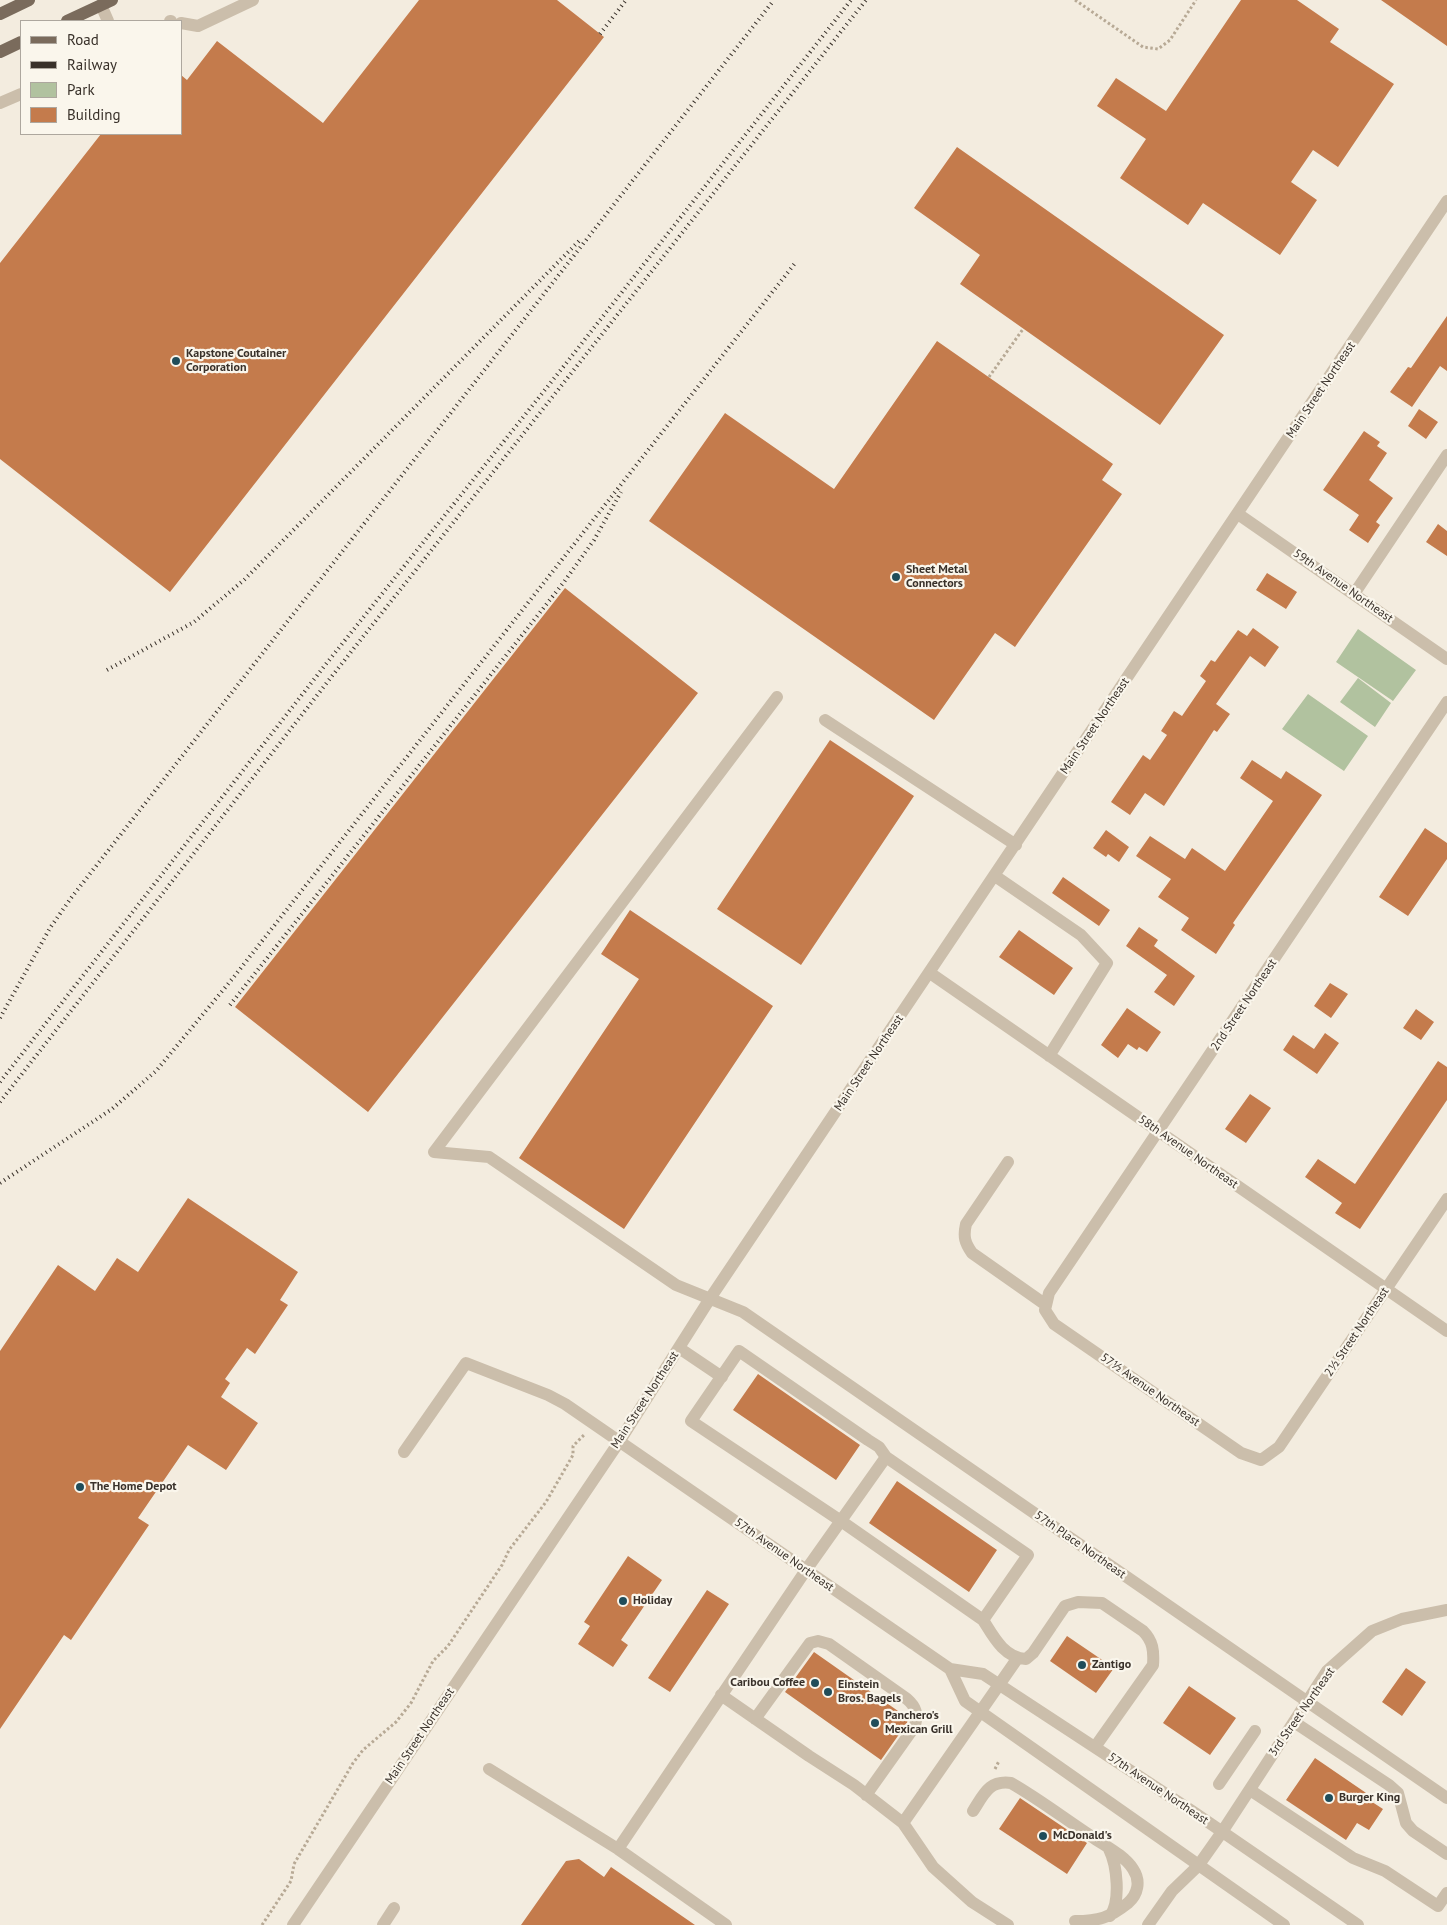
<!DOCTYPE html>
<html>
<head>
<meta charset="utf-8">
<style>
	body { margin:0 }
	#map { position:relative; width:1447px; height:1925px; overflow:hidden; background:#f3ecdf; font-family:"PT Sans",sans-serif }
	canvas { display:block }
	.legend { position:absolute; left:20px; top:20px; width:162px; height:115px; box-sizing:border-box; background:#faf6ec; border:1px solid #ada79e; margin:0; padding:6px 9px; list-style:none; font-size:15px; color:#39312a }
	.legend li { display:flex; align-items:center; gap:10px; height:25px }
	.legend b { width:25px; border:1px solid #ada79e }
</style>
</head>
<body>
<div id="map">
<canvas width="1447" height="1925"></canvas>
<ul class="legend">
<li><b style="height:6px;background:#7a6b5c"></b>Road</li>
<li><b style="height:6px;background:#39312a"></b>Railway</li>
<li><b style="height:14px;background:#b1c29f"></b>Park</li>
<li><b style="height:14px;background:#c47b4c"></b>Building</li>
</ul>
</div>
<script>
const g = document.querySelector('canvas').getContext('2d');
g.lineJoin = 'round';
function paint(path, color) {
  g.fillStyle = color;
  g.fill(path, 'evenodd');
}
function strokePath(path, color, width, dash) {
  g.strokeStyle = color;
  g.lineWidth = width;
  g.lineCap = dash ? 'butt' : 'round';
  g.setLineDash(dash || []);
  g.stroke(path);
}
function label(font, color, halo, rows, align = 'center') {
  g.font = font + ' "PT Sans",sans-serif';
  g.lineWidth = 4.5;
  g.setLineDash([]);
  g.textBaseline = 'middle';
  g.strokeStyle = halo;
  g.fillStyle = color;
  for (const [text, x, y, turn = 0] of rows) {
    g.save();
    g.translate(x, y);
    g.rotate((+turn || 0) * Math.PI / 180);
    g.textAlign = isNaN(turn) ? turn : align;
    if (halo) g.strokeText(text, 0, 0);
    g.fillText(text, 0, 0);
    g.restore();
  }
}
paint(new Path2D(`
	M1358,629L1416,670L1393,701L1336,662Z
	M1358,678L1391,703L1375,727L1340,702Z
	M1308,694L1368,736L1344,771L1282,729Z`), '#b1c29f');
paint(new Path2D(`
	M419,0H557L604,37L170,592L0,459V263L101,134H181V75L187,80L217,41L323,123Z
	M1241,0H1297L1339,29L1330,42L1394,84L1338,167L1313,150L1291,182L1317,200L1280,255L1203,203L1188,225L1120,178L1146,139L1097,106L1116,78L1166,111Z
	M1381,0H1447V46Z
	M957,147L1224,335L1160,425L960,284L980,255L914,208Z
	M1447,316V371L1440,366L1412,407L1390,392L1408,367L1411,368Z
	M937,341L1113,464L1102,480L1122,494L1015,647L995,633L934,720L649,521L725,413L834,489Z
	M1419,409L1438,422L1426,439L1408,426Z
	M1364,431L1380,442L1377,446L1387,453L1369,480L1393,498L1376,522L1380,525L1368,543L1349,530L1359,515L1323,490Z
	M1438,524L1447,531V556L1426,542Z
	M1267,573L1297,592L1286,609L1256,590Z
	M565,588L698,693L368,1112L235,1007Z
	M1253,628L1279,647L1265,667L1250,656L1216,704L1230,714L1217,732L1214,730L1164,806L1145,793L1130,815L1111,802L1143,755L1150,760L1167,735L1161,731L1174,711L1182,716L1206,681L1200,676L1211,660L1215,662L1238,630L1247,636Z
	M830,740L914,796L801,965L717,909Z
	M1252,760L1281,779L1286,771L1322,795L1233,923L1235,925L1216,954L1181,930L1189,918L1158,897L1171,879L1136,856L1150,836L1185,859L1192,848L1225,871L1273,801L1240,778Z
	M1425,828L1447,843V859L1408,916L1379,897Z
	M1106,830L1129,847L1119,862L1108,854L1106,857L1093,848Z
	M1063,877L1110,910L1099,926L1052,893Z
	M630,910L773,1006L624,1229L519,1158L639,979L601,954Z
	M1139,927L1158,940L1154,946L1195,976L1174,1006L1154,992L1167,975L1126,946Z
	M1019,930L1073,968L1054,995L999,957Z
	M1330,983L1348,994L1331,1018L1314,1006Z
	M1127,1008L1161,1032L1147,1052L1139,1047L1137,1050L1128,1044L1118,1058L1101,1045Z
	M1416,1009L1434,1022L1421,1040L1403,1028Z
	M1325,1033L1339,1043L1317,1074L1283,1050L1293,1035L1314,1049Z
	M1438,1061L1447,1067V1100L1360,1229L1335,1213L1342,1203L1305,1177L1318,1159L1355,1184Z
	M1250,1094L1271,1108L1246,1143L1225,1129Z
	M188,1198L298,1272L280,1300L288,1305L255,1354L247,1348L225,1379L230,1383L221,1397L258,1423L226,1470L188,1445L138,1518L149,1525L71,1640L64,1635L0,1729V1351L58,1265L95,1291L117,1258L138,1272Z
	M758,1374L860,1445L836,1480L733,1410Z
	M897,1481L997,1550L969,1592L869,1523Z
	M628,1556L662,1580L621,1640L628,1645L613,1667L578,1644L590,1626L584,1622Z
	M707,1590L729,1604L670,1692L648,1678Z
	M1067,1636L1114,1668L1096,1693L1050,1661Z
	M814,1652L908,1718L907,1723L881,1760L785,1692Z
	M1406,1668L1426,1682L1402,1716L1382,1702Z
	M1189,1686L1236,1718L1210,1755L1163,1723Z
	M1315,1758L1372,1797L1369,1800L1383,1809L1369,1830L1357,1823L1346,1840L1286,1800Z
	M1020,1798L1087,1843L1067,1874L999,1829Z
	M579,1859L604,1877L611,1867L695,1925H521L566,1861Z`), '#c47b4c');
strokePath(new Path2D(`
	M1075,0L1143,47L1158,49L1170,40L1196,0
	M989,377L1023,329
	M995,1769L999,1761
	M262,1925L291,1881L294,1864L353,1763L363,1750L396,1722L411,1703L433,1661L448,1646L502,1565L509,1550L546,1502L573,1455V1446L584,1435`), '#b7a995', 3, [2.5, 2.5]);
strokePath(new Path2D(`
	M101,5L108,21
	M170,21H171
	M181,23L198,26L253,0
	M0,103L21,94
	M1238,514L1447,659
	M1354,594L1447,455
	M1447,702L1049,1293L1045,1310L1054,1324L1241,1453L1261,1460L1279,1447L1447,1199
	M825,720L1016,845
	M995,876L1081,935L1107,963L1049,1056
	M930,973L1447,1331
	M434,1152L489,1157L676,1285L743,1312L1447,1798
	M434,1152L777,697
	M1008,1162L966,1224C963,1237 965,1243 972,1253L1046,1305
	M679,1348L722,1377
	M739,1351L868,1440L879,1447L886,1457L1028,1555L983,1620L841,1521L691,1421Z
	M404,1452L466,1363L548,1395L565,1404L950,1669L983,1674L1192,1811L1358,1925
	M983,1620C993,1636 1004,1658 1026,1659L1033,1653L1065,1606L1078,1602L1102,1603L1143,1631C1153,1641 1154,1651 1153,1665L1095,1747
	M950,1669L965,1701L1284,1925
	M721,1695L809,1756L854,1785L903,1823L933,1867L972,1902L1008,1925
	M755,1719L810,1643L818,1641L829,1644L907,1699C916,1707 918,1713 915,1726L866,1795
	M1294,1722L1389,1785L1398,1793L1406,1823L1413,1831L1447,1854
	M489,1769L618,1849L726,1925
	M1219,1784L1255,1731
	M1250,1790L1353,1858L1385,1871L1438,1906L1447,1893
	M973,1811C984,1794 989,1780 1011,1783C1039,1799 1065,1819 1091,1836C1105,1846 1124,1855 1133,1869C1141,1881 1138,1894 1128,1903C1109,1918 1099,1921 1075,1921
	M903,1823L1017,1659
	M618,1849L806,1570L886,1457
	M1109,1849C1117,1865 1121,1901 1110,1916
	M293,1925L619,1442L711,1297L1447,201
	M383,1925L394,1908
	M1148,1925L1172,1891L1198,1866L1222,1832L1327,1671L1372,1631L1402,1619L1447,1610`), '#cbbeab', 12);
strokePath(new Path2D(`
	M0,14L29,0
	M67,21L112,0
	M0,52L21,42`), '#7a6b5c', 12);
strokePath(new Path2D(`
	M600,34L626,0
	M107,670L194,622L244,580L580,240
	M230,1005L564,582L594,540L621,492
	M0,1018L50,928L71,898L774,0
	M0,1082L326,664L564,366L851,0
	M0,1102L336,671L866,0
	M0,1183L112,1109L156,1071L233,978L796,262`), '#39312a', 4, [1, 4]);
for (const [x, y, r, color] of [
	[176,361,5,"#204d5a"],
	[896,577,5,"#204d5a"],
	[80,1487,5,"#204d5a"],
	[623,1601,5,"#204d5a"],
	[1082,1665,5,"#204d5a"],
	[815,1683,5,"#204d5a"],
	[828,1692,5,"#204d5a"],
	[875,1723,5,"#204d5a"],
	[1329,1798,5,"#204d5a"],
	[1043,1836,5,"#204d5a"]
]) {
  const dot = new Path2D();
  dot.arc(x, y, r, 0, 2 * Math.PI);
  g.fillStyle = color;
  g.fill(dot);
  strokePath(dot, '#faf6ec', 2);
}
label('bold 12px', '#39312a', '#faf6ec', [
	["Kapstone Coutainer",186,354],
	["Corporation",186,368],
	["Sheet Metal",906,570],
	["Connectors",906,584],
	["The Home Depot",90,1487],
	["Holiday",633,1601],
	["Zantigo",1092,1665],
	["Caribou Coffee",805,1683,"right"],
	["Einstein",838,1685],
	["Bros. Bagels",838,1699],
	["Panchero's",885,1716],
	["Mexican Grill",885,1730],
	["Burger King",1339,1798],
	["McDonald's",1053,1836]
], 'left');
label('12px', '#39312a', '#faf6ec', [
	["Main Street Northeast",1321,390,-56],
	["59th Avenue Northeast",1343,586,35],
	["Main Street Northeast",1095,726,-56],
	["2nd Street Northeast",1244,1005,-56],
	["Main Street Northeast",869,1063,-56],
	["58th Avenue Northeast",1188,1152,35],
	["2½ Street Northeast",1357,1332,-56],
	["57½ Avenue Northeast",1150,1390,35],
	["Main Street Northeast",645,1400,-57],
	["57th Place Northeast",1080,1545,35],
	["57th Avenue Northeast",784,1555,35],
	["3rd Street Northeast",1302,1712,-55],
	["Main Street Northeast",420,1736,-56],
	["57th Avenue Northeast",1158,1789,34]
]);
</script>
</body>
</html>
